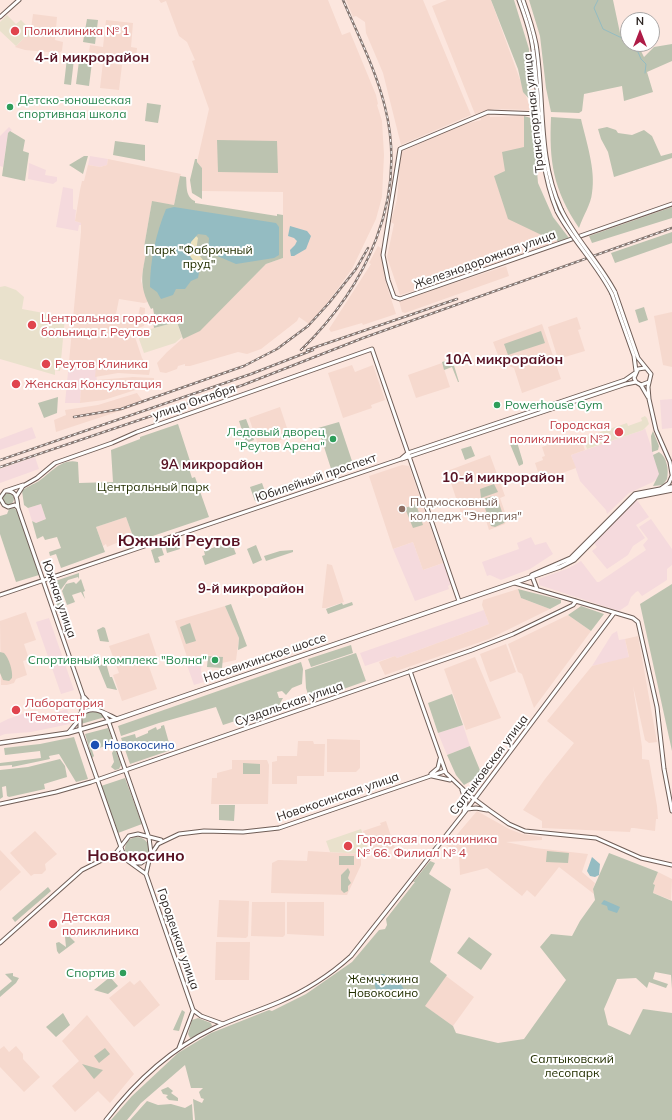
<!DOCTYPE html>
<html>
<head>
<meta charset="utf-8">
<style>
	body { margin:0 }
	#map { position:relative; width:672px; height:1120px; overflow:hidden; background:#fce6de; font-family:Mulish,sans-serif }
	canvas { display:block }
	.north { position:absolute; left:620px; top:12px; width:40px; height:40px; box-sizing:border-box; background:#fff; border:1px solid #aba8a7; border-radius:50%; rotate:0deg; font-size:11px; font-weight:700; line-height:16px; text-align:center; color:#2d2522 }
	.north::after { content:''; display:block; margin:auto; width:14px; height:18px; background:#ae1b46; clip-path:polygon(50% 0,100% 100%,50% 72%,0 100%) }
</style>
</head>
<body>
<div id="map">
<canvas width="672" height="1120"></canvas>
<div class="north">N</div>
</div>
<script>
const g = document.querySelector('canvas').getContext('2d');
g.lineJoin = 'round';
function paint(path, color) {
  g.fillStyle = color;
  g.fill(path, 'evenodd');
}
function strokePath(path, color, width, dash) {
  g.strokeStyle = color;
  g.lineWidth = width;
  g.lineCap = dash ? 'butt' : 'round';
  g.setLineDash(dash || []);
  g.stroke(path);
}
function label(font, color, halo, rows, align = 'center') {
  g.font = font + ' Mulish,sans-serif';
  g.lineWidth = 4;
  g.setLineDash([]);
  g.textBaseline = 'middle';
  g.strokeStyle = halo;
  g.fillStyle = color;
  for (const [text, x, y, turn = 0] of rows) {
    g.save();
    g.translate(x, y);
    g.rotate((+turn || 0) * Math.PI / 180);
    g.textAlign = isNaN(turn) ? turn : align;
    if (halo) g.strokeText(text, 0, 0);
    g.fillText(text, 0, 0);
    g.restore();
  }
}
paint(new Path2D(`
	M9,127L12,130L8,133L3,167L0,166V136Z
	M90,156L108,159L107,165L100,167L88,165Z
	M29,163L46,170L45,175L57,177V181L53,184L28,179Z
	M63,187L73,189V209L76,210L75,221L81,223V225H79L78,231L56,227Z
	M69,362L93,363L96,367L97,384L81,388L80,403H65Z
	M672,399V428L662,429L660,400Z
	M32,427L36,438L0,450V439Z
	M645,428L659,471V477L653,482L629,493L607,514L606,510L580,481L571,455L643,430Z
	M35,457L39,469L0,483V469Z
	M637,500L649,517L636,525L645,538L633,546L628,555L607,569L592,551L597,547L594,543Z
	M41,504L46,519L36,523L32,521L28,508Z
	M651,519L672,549V565L667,569V580L642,596L638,591L636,592L631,597L628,605L619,611L539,585V579L569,568L581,561L597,582H599L646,550L643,545L648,539L639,527Z
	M531,537L535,545L546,542L553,554L530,569L501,580L490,575L487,576L482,562L519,549L517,543Z
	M413,542L423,570L443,563L451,584L448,586L449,589L415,601L393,549Z
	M484,610L489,624L397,658L395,656L365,666L360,653Z
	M49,618L74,690L61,694L36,622Z
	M617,631L619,640L625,639L629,658L592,666L612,634Z
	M202,660L201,671L204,682L194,685L187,665Z
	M67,709L71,721L70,724L31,732L5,734L0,736V723L8,719L28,712L31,720Z
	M463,725L470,746L447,755L438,733Z`), '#f5dadd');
paint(new Path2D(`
	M159,0H328L342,35L350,32L376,95L378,104L377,105L382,121L384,155L382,197L376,219L352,269L320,313L309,324L299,317L297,321L261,349L247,354L238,352L190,366H185V364L178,366L177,369L166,373L160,372L157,363L167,352L182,339L200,330L266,264L283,258V192L202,191V168L197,162L209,109L192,61L195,60L187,42L179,36L166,1L161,3Z
	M346,0H423L471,115L401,145L383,73L366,33L365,22L356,16L353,17Z
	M447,0H491L531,110L494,109L475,114L432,6Z
	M33,14L57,17L55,40L63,42L62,51L59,53L25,50L15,47L25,37H30Z
	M106,20L133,23L131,47L137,48L136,58H128L127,62L104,60L105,55L89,52L90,45L103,47Z
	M103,62L122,65L119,90L100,88Z
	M489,114L490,117L524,116V147L505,172L494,176L558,242L491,267L400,295L387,257L394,224L391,222L397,199L401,152L461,125L481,120L480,117Z
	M108,159L181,174L174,205L152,202L144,247L147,248L141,281L148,302L144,303L119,299L116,314L126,319L137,321L140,307L145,308L144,326L135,329L134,334L142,358L150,370L149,375L118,373L95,377L96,367L93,363L69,362L81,232V223L75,221L80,190L82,181H84L88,165L100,167L107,165Z
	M378,246L382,249L385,280L396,314L363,325L362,323L331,332L329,329L371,264L369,263Z
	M506,266L509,276L405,313L402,312L399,301Z
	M672,312V367L663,365L654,316Z
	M577,317L581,329L578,330L585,351L558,359L548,327Z
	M542,324L561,379L522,393L514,368L501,363L493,342Z
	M442,363L450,387L416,398L408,375Z
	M352,365L355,372L373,365L385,400L371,405L372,408L343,418L328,373Z
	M133,377L154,378V384L104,400L80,403L81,387L97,384V380Z
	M137,393L144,403L56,432L54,420L66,415L65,410L98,405Z
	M280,407L290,437L259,447L249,418Z
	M581,439L585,450L571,455L576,468L541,481L535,463L543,460L542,457L545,456L542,447L561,440L562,445Z
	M490,455L505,496L500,498L507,518L505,524L489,530L485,517L473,520L470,510L461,513L447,471Z
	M402,465L409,466L443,563L423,570L413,542L393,549L369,476Z
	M126,517L133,536L107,547L106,544L103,546L96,527Z
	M327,564L332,565L344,602L326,608H322Z
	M518,589L521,598L550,609L489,639L385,675L379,662L395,656L397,658L489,624L482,605L483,600Z
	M225,606L239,638L236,660L222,663L223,657L204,655L188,660L175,621Z
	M26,612L36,640L24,644L29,659L23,661L27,675L16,679L14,683L7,685H1L0,621Z
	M568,615L591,631L534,708L522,674L518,672L508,644Z
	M149,633L158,660L148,664L157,689L122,701L113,675L119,673L109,646Z
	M638,636L657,742L649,743L645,740L633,686L642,747V759L649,760L657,806L658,819H656L655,831L634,828H631L630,832L542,828V821L523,810L545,779L574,743L547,721L592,666L629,657L625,639Z
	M506,644L516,672L490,682L480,654Z
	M475,657L501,718L466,730L444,669Z
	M327,739L360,740V768L356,772H327Z
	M298,741H313L314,744H325L324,776H297V784H272V762L277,761V756H297Z
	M232,760H267L269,765L268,804H211L212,778H217V773L232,769Z
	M477,811L509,829L522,834L542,837V840L506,842L535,848L588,854L582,872L595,883L593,889L594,894L559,867L535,897L527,890L522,896L487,868L460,875L459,855L446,845L447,842L449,844Z
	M386,821L395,848L385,851L370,852L363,831L381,825L380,823Z
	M35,831L57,854L45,864L46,870L42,874H34L31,876L10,853Z
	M0,850L21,872L0,891Z
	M308,851L361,854V865L347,895L271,893L272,863L278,860L307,861Z
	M658,872L672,879L671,900L653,893L655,886L653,884Z
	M219,900L249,901L248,936L246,938L217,937Z
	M252,902H285V935L283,937L251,936Z
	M287,902H324V936L287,934Z
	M216,942H250L249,980H215Z
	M446,976L474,997L453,1026L424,1006Z
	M140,980L160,1005L134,1027L109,998L130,981L134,985Z
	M87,1015L134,1074L110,1103L98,1091L75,1112L52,1086L79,1061L62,1041Z
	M4,1046L9,1052L16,1046L23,1054V1059L40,1077L24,1092L0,1067V1049Z`), '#f6d9ce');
paint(new Path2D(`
	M7,15L16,24L21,20L31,30L30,37H25L16,46L0,31V22Z
	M5,286L16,290L24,297L22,309L65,317L60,371L55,370V375L0,359V287Z
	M177,322L182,337L175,343L144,353L139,339V332Z
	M645,416L647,418L649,424L643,430L587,449L583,438L627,423L628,426L642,421L641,418Z
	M361,829L369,852L361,854L330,852L326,841Z`), '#e9e1cc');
paint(new Path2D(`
	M491,0H514L529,49L531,101L523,92L518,69Z
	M529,0H613L620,33L628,39V44L638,45L644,57L654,47L672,44V61L647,72L653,92L624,101L622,86L584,94L582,111L579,113L551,112L546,88L540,36Z
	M87,19L98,20L95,44L83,42Z
	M67,58L74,59L71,85L64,84Z
	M79,61L92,62L89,86L76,84Z
	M147,103L161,105L158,123L145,121Z
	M524,116L531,118L533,124L538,183L553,217L569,238L558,242L556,239L552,240L508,219L494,176L505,171L502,152L524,147Z
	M551,117L581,119C586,141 596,170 592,193C591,204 583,216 579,228C553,189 549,162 551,117Z
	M607,127L616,130L618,133L632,135L644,130L652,136L661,156L672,153V158L614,177L608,152L601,139L598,129Z
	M10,131L25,140L23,151L29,153L25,181L2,176L8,133Z
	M217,140L277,141L278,173L218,172Z
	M115,141L145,145V161L113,155Z
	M84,156H88L83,174L69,165Z
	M195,159H197V162L202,168V199L192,193L190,180Z
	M180,176L186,177C187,185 185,197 195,201V203L277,216V214L283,215V258L266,264L200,331L183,339L177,322L154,328L153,320H155L153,308L151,309C138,284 142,275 147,248L144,247L152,201L174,205Z
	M672,207V218L592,243L589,236Z
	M672,232V243L615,263L611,253Z
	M644,307L648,320L639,323L635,310Z
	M541,331L545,343L508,355L504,344Z
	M452,359L459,382H458L452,367L444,370L442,362Z
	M58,397L57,413L44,418L38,403Z
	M246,419L254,440L246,443L239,421Z
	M339,422L354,467L333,475L318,428Z
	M178,424L190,461L187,462L192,478L195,477L209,517L135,542L126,517L96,527L105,552L61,568L56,554L50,556L49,552L61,548L57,537L45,540L43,536L37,539L32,521L36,523L46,519L41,504L28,508L24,505L22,491C27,486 33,485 39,481C51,473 61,458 78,462L79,483L113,482L111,450L140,439V437Z
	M653,431L659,446L658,450L652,452L651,436Z
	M517,442L523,462V464L519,466L510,444Z
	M471,446L475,456L465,460L461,449Z
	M659,452C667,457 669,470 667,479L663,485L653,486L659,474L653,455Z
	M262,483L267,497L255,501L250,487Z
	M494,484L498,492L481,498L480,489Z
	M2 499a6 6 0 1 1 12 0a6 6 0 1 1-12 0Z
	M493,496L497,497L505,521L504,523L495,527L491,526L482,499Z
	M416,504L423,525L413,528L405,508Z
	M14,508L18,512L39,575L16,582L0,534V516L7,514L9,509Z
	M176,541L180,549L167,553L165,545Z
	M231,541L236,554L205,565L202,556L205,555L204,551Z
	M256,545L262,560L253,564L247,549Z
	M161,546L164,555L158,557L160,562L155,563L151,550Z
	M293,550V552L266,561L264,556L280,551Z
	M79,573V579L78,577L68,580L60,591L65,607L58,609L49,583Z
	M81,579L85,591L83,592L85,599L81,592L72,595L75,602L67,605L62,591L66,584L74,582L76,584Z
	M672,584V751L640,604Z
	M518,589L561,600V603L550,609L521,598Z
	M352,602L353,605L328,614L326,609L342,603L343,605Z
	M231,604L247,646L238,650L239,638L225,606Z
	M581,606L604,614L591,631L568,615Z
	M190,623L196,641L186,644L180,627Z
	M103,627L105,628L109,642L100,641L97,630Z
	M351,645L353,653L311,667L308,659Z
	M0,652L4,653C9,658 13,671 12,678L9,681L3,680L0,673Z
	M356,653L366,681L310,701L306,688L305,670Z
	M208,656L223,657L222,668L207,667Z
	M301,662L303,669L302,684L292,688L286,695L282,691L277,692L279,698H283L278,707L223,725L216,707L159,723L121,736L118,726Z
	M106,663L110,677H112L117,690L107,688L98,666Z
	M452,694L463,725L438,733L428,703Z
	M93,711L99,712L105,717L81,724L85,714Z
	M164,725L171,750L130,764L121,738L135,734L136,738L148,733V731L156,727L157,730L161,728V726Z
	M108,728L114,744L112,749L109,745L92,750L94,756L92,758L85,734Z
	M74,737L88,779L76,782L59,754L49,756L50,759L12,767V765L0,766V763L41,758L40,751L5,755L4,748L40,744Z
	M470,746L482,775L464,785L456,775L447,755Z
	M115,748L121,765L119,769L115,770L111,767L114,762L112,753Z
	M60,759L65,766L67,777L44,784L45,789L9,797L7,796L6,786L2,787L3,797L0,799V770L28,767Z
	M243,763L260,764V774H243Z
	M125,778L142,824L118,833L101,786Z
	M219,805H235L234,821L219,820Z
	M125 849a12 12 0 1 1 24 0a12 12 0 1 1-24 0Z
	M547,851L569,853L568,863L546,862Z
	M609,853L658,872L653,884L655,885L653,893L672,901V989L671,975L655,972L653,979L668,984L666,988L649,982L647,988L636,978L617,979L604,1009L608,1025L630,1035L643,1009L672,1013V1120H195L193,1099L202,1103L204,1099L201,1098L199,1092L203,1088H191L185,1065L141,1103L127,1120H111L132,1096L178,1053L211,1033L269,1010L272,1011L306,994L352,962L379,930L385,929L387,925L386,919L415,882H413L430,861L435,863L429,874L451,889L430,962L447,975L425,1006L453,1026L456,1033L498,1043L524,1039L566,980L540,947L551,934L572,936L580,921L595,900L593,889Z
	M339,856H354V865H339Z
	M348,868L350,872L348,878L351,883L348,886V891L344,893L341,890V875Z
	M48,887L51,891L15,922L12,918Z
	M68,935L75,942L59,954L57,951L56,943L59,942L66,947L65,937Z
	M469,937L492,954L481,970L457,953Z
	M13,973V976L19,978L16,983L0,997V991L12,981L5,974Z
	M110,977L118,986L108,994L94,990Z
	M182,1010L185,1012L179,1031L173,1030Z
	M63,1013L70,1025L56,1037L46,1027Z
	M198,1018L211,1023L212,1026L194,1037L190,1038L188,1034L192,1020Z
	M105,1048L110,1054L99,1063L94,1056Z
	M82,1064L103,1070L94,1079Z
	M168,1087L173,1091L171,1093L178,1098V1101L169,1100L166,1097L168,1095L163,1094L161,1090Z
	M147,1101L158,1105L171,1104L185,1108L192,1104L193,1120H130Z`), '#bcc3b0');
paint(new Path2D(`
	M196,236L198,238L196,251L203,260L200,267L194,262L188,253L191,241Z`), '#ece2bd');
paint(new Path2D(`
	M174,207L276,223L279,227V255L274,258L236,264L208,252L209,238L206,235L198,234L191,242L188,253L194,262L200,267L198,278L191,281L185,289H176L173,295L161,299L157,292L150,287C150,261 156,233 166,209Z
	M290,226L307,231L311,236L306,249L294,256H291L290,250L295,245L297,241L294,238L288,236Z
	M592,857L600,864L599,875L595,877L590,876L587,871Z
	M604,900L620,907L617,913L608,910L607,906L601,904Z
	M382,974C393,976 401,981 405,992L400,1000L381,994L376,990L374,981Z`), '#94bcc2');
strokePath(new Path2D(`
	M598,0L594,8L603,29L624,39L628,46L638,52L641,59L646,64L645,73`), '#94bcc2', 1);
const tertiary = new Path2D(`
	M519,0C525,16 531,33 533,50C541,104 536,160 557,211
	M523,0C528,14 533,29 536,44C545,99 537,157 561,209
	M0,17L19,0
	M542,114L488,112L400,149L383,255L388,280L394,297L400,299L672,204
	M615,292L638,358L651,374L648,387L649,399L656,430L670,462L672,474
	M612,294L634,356L636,371
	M645,368L638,369L634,378L636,382L641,385L649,382
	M641,385L648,397
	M402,459L626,384L636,382
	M662,488L669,483L672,476
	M7,491C17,491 17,499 18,508L83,696V706L80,717
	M16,497L23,486L37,478L55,463L112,443L137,432L372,349L459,601
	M18,508L15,505L8,507L4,505L0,498L5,491L23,485
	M532,576L537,589
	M515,583L633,618L638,622L657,707L664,769L672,811
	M0,595L401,459L408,453L625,380L635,373
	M410,671L446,773L469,795L489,810L509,824L525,831L596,838L641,858L672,865
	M84,697L95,709
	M103,713L108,720L149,838L151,853
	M82,714C93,704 106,714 117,719
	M80,718V730L123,853
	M68,733L78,721
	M431,774L438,768L440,759
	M432,776L450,780
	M462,790L466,802L464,812
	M0,804L56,792L91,782L472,650L513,634L573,605L576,601
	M467,809L476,808L487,810
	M122,851L128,861L146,874
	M110,857L126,859
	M131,863H141L149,857
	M0,943L82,870L116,853L129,836L138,834L161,840
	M223,1024L201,1016L193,1010L146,874L150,856L158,844L179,834L204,831L243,832L279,828L445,771
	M179,1048L193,1011
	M106,1120C135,1082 171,1049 214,1028C235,1018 258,1011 279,1002C305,991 330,975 351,956L467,809L614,613`);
const secondary = new Path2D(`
	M532,575L571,558L635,494L672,487
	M0,743L68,733L117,719L560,567L574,560L636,497L672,490`);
strokePath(tertiary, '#6f5d56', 5);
strokePath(secondary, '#6f5d56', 5.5);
strokePath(tertiary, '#fff', 3);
strokePath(secondary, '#fff', 3.5);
const rail = new Path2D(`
	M301,350C366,287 408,199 385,107C376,70 358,35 343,0
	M307,350L457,299
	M74,417L121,409L244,366L277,349L308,326L329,303L356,269L368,248
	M0,460L251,374L313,350
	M0,467L243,385L363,338L672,228`);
strokePath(rail, '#847671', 2.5);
strokePath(rail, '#fff', 1, [3]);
const tertiaryBridge = new Path2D(`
	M561,209C575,239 600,263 615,292
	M557,211C572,240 597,264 612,294`);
strokePath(tertiaryBridge, '#6f5d56', 5, []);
strokePath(tertiaryBridge, '#fff', 3);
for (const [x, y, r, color] of [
	[15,31,5,"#e0444e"],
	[10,107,4,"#2e9e5b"],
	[32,325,5,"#e0444e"],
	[46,364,5,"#e0444e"],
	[16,384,5,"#e0444e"],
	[497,405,4,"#2e9e5b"],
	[619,432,5,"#e0444e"],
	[333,439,4,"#2e9e5b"],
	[402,509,4,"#8d6e63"],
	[215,660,4,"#2e9e5b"],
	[16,710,5,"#e0444e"],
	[95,745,5,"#1a4fb4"],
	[348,846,5,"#e0444e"],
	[53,924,5,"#e0444e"],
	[123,973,4,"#2e9e5b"]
]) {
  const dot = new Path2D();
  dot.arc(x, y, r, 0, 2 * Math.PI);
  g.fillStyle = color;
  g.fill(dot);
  strokePath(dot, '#fff', 1.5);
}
label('12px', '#be3a42', '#fff', [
	["Поликлиника № 1",24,31],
	["Центральная городская",41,318],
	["больница г. Реутов",41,332],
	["Реутов Клиника",55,364],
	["Женская Консультация",25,384],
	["Городская",610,425,"right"],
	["поликлиника №2",610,439,"right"],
	["Лаборатория",25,703],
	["\"Гемотест\"",25,717],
	["Городская поликлиника",357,839],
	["№ 66. Филиал № 4",357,853],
	["Детская",62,917],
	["поликлиника",62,931]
], 'left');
label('12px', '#27864d', '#fff', [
	["Детско-юношеская",18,100,"left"],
	["спортивная школа",18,114,"left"],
	["Powerhouse Gym",505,405,"left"],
	["Ледовый дворец",325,432],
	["\"Реутов Арена\"",325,446],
	["Спортивный комплекс \"Волна\"",207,660],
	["Спортив",115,973]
], 'right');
label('12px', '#2d2522', '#fff', [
	["Транспортная улица",534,113,-96],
	["Железнодорожная улица",485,260,-20],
	["улица Октября",194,402,-19],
	["Юбилейный проспект",316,478,-19],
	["Южная улица",59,599,71],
	["Носовихинское шоссе",265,658,-19],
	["Суздальская улица",289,704,-19],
	["Салтыковская улица",489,765,-53],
	["Новокосинская улица",338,797,-19],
	["Городецкая улица",178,939,71]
]);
label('12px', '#232f00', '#fff', [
	["Парк \"Фабричный",199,250],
	["пруд\"",199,264],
	["Центральный парк",153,487],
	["Жемчужина",383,979],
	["Новокосино",383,993],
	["Салтыковский",572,1059],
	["лесопарк",572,1073]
]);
label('12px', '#785e54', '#fff', [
	["Подмосковный",410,502],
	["колледж \"Энергия\"",410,516]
], 'left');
label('12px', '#164399', '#fff', [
	["Новокосино",104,745]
], 'left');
label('bold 13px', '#581324', '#fff', [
	["9А микрорайон",212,465],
	["9-й микрорайон",251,589]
]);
label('bold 14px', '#581324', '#fff', [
	["4-й микрорайон",92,58],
	["10А микрорайон",504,360],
	["10-й микрорайон",503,478]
]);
label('bold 16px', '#581324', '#fff', [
	["Южный Реутов",179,541],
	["Новокосино",136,856]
]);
</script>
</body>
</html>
